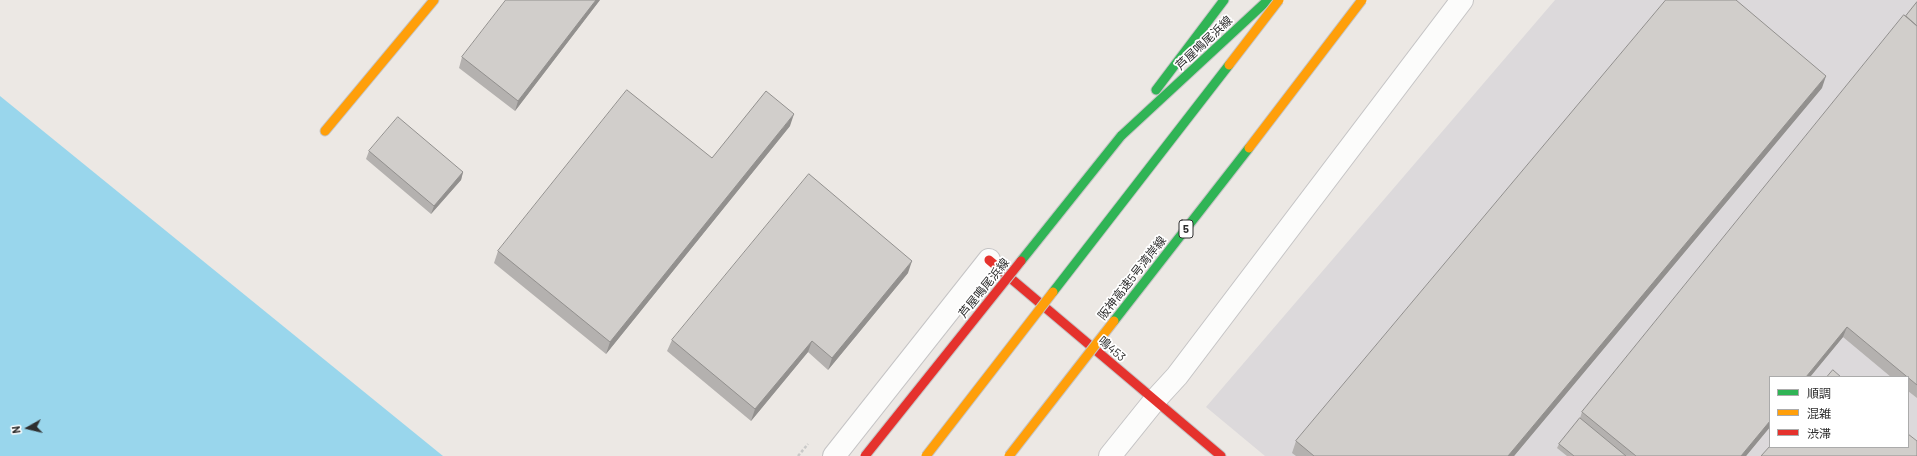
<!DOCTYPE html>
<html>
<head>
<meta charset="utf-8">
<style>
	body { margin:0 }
	#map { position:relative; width:1917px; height:456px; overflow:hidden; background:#ece8e4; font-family:Barlow,"Noto Sans JP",sans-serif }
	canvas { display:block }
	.legend { position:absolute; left:1769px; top:376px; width:140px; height:72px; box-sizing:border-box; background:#fff; border:1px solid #ababab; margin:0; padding:5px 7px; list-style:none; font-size:12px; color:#2e2e2e }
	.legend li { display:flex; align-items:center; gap:8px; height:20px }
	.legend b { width:20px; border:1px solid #ababab }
	.north { position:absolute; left:8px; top:408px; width:40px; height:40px; -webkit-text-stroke:3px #fff; paint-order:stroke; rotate:262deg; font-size:11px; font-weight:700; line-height:16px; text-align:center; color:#2e2e2e }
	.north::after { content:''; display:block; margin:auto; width:14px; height:18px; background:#2e2e2e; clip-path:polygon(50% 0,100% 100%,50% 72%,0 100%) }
</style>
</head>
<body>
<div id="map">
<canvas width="1917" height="456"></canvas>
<ul class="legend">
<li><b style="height:5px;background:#30b455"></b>順調</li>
<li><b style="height:5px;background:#ff9f0a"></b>混雑</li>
<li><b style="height:5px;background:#e5322d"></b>渋滞</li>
</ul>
<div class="north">N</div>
</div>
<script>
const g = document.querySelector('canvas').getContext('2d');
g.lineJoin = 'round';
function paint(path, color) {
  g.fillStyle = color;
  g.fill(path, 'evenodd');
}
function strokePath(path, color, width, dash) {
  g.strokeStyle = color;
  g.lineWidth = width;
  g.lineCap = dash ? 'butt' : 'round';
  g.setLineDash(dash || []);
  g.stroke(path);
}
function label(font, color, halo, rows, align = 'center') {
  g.font = font + ' Barlow,"Noto Sans JP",sans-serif';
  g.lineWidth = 3.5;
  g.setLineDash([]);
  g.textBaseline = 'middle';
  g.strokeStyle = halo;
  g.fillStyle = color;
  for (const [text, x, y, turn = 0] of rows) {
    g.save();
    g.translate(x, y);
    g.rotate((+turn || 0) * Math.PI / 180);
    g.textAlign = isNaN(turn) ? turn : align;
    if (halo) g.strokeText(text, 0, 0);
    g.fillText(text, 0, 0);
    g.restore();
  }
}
paint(new Path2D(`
	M1555,0H1917V456H1265L1206,407ZM1770,377H1908V447H1770Z`), '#dcd9db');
paint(new Path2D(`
	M0,96L443,456H0Z`), '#99d6ec');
const street = new Path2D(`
	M834,456L989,260
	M1110,456L1155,400L1177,376L1462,0`);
const fast = new Path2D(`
	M1156,90L1224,0
	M1121,136L1268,0`);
const slow = new Path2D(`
	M325,131L434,0`);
const jam = new Path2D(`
	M989,260L1221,456`);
strokePath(street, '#c5c4c5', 24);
strokePath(fast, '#c5c4c5', 11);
strokePath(slow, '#c5c4c5', 11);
strokePath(jam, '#c5c4c5', 11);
strokePath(new Path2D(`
	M798,456L808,444`), '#c9c9c8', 2.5, [3, 2]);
strokePath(street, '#fcfcfb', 22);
strokePath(fast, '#30b455', 9);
strokePath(slow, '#ff9f0a', 9);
strokePath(jam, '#e5322d', 9);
const fastBridge = new Path2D(`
	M1021,261L1121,136
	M1053,292L1229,65
	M1114,321L1249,148`);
const slowBridge = new Path2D(`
	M1229,65L1279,0
	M1249,148L1362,0
	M926,456L1053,292
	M1009,456L1114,321`);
const jamBridge = new Path2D(`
	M865,456L1021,261`);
strokePath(fastBridge, '#c5c4c5', 11, []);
strokePath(slowBridge, '#c5c4c5', 11, []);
strokePath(jamBridge, '#c5c4c5', 11, []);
strokePath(fastBridge, '#30b455', 9);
strokePath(slowBridge, '#ff9f0a', 9);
strokePath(jamBridge, '#e5322d', 9);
paint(new Path2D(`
	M600,0L515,111L459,68L462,57Z
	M1917,2V398L1908,391V377H1891L1843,337L1810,377H1770V427L1746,456H1567L1557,448L1559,444L1580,418L1582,412Z
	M1822,88L1514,456H1296L1292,453L1296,441Z
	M790,126L606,354L494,263L498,251Z
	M369,151L463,172L461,180L431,214L366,159Z
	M908,273L828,370L808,352L751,421L667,351L672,340Z`), '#b4b1af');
paint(new Path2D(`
	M596,0H600L515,111L518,101Z
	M1826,76L1822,88L1514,456H1508Z
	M794,114L790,126L606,354L610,342Z
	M463,172L461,180L431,214L434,206Z
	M912,261L908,273L828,370L832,358Z
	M1847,327L1843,337L1810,377H1806Z
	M812,341L808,352L751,421L755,409Z
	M1770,421V427L1746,456H1741Z`), '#92908e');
const building = new Path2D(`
	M506,0H596L518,101L462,57Z
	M1666,0H1736L1826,76L1508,456H1314L1296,441Z
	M1917,2V26L1906,16Z
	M1904,15L1917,26V385L1847,327L1806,377H1770V421L1741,456H1636L1582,412Z
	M627,90L712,158L766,91L794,114L610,342L498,251Z
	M398,117L463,172L434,206L369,151Z
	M809,174L912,261L832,358L812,341L755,409L672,340Z
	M1833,370L1841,377H1827Z
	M1580,418L1626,456H1574L1559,444Z
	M1908,434L1917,441V456H1761L1770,446V447H1908Z`);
paint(building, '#d1cecb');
strokePath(building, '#92908e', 1);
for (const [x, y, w] of [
	[1186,229,14]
]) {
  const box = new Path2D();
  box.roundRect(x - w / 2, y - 9, w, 18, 3);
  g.fillStyle = '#fff';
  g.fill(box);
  strokePath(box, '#2e2e2e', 1);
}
label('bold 11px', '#2e2e2e', null, [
	["5",1186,229]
]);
label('12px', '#2e2e2e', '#fff', [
	["芦屋鳴尾浜線",1204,43,-43],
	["阪神高速5号湾岸線",1132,278,-52],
	["芦屋鳴尾浜線",984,288,-51],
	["鳴453",1112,349,40]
]);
</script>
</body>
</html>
